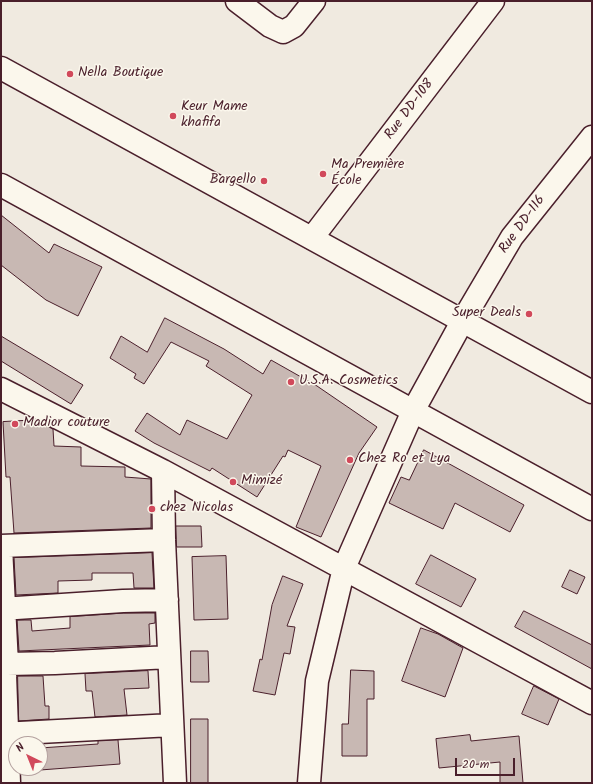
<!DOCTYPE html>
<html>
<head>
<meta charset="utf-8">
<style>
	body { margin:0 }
	#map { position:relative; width:593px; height:784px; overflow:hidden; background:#f0eae0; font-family:Kalam,sans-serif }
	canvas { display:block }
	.frame { position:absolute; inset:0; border:2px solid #4a1f2b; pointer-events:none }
	.north { position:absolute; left:8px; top:736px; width:40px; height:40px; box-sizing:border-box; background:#fbf7ec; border:1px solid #b4a19f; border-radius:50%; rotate:317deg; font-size:11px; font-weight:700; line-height:16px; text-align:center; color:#4a1f2b }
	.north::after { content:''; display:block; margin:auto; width:14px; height:18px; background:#d1495b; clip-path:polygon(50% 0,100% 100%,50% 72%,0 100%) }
	.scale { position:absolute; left:455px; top:758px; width:60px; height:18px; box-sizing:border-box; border:2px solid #4a1f2b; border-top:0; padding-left:5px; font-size:12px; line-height:14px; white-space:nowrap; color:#4a1f2b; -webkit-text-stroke:3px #fbf7ec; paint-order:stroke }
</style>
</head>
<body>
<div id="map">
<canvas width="593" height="784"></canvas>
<div class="frame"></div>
<div class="north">N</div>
<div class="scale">20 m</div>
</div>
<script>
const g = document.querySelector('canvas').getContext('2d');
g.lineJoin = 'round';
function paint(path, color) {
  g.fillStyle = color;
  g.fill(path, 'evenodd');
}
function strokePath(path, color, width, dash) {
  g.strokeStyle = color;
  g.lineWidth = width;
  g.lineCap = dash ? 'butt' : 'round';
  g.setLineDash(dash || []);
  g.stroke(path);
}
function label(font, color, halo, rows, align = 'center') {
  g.font = font + ' Kalam,sans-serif';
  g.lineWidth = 3;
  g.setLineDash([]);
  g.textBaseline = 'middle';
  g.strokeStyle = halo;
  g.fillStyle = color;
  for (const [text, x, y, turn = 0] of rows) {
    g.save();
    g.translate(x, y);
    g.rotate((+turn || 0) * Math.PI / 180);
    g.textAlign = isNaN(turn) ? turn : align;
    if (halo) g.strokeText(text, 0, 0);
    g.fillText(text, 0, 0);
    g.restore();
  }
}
const building = new Path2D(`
	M1,215L49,253L54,244L102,267L78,316L46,300L1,265Z
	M165,318L224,349L263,374L271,360L317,386L377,427L359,453L321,537L296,527L321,466L288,450L285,457L283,456L257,497L212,468L210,471L154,443L135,431L147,413L180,435L187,420L227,439L252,395L206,366L209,361L171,342L144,384L134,378L136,374L110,358L121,336L147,352Z
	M1,336L83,385L71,404L1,361Z
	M35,420L53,429L54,446L81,447V466L125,467V477L151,479V528L14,533L10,477H6L3,422Z
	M424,450L524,505L510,532L455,503L443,529L389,503L401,477L409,480Z
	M176,526H201L202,547H177Z
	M152,553L154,588H134L133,573H92V580L58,581V593L16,595L14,558Z
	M431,555L476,579L461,607L416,584Z
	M226,556L228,619L194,620L192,557Z
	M570,570L585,577L577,594L562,587Z
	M283,576L303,584L287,626L295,627L290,654L284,653L275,695L253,691L260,659L262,660L272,605Z
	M524,611L592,645V669L515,627Z
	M124,613H155V623L149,624L150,645L19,651L17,620H31L32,631L70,628V617Z
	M421,628L438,634L463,648L445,697L402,681Z
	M191,651H208L209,682H191Z
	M351,670L374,671V699H367V756H342V724H348Z
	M148,671L149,688L124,689L127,715L95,717L92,691H86L85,674Z
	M18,676H43L45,706H49V719L19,721Z
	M534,686L559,699L548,725L522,714Z
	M191,719H208V783H191Z
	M470,735L471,741L519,736L523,783H500V762L439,768L436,739Z
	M118,740L120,764L40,770V748L98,744V741Z`);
paint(building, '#c8b8b3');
strokePath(building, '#4a1f2b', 1);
const street = new Path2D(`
	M237,1L270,26L283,32L294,26L314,1
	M312,238L493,1
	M1,389L163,471L592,703
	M163,471L164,540L175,783
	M1,546L164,540
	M1,547L7,664L5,675L9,783
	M1,609L123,601L167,600
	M7,664L55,663L169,657
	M1,734L172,725
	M309,783L317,681L344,568L413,411L463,320L512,237L592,137`);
const secondary = new Path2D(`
	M1,68L592,392
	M1,185L592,509`);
strokePath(street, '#4a1f2b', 25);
strokePath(secondary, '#4a1f2b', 25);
strokePath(street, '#fbf7ec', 22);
strokePath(secondary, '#fbf7ec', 22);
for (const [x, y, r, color] of [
	[70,74,4,"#d1495b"],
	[173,116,4,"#d1495b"],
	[323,174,4,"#d1495b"],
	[264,181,4,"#d1495b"],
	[529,314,4,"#d1495b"],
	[291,382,4,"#d1495b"],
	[15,424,4,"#d1495b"],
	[350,460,4,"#d1495b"],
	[233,482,4,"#d1495b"],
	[152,509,4,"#d1495b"]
]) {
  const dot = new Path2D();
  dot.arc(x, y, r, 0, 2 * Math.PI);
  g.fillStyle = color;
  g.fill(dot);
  strokePath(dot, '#fbf7ec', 1.5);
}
label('14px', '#4a1f2b', '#fbf7ec', [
	["Nella Boutique",78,74],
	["Keur Mame",181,108],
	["khafifa",181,124],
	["Ma Première",331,166],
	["École",331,182],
	["Bargello",256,181,"right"],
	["Super Deals",521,314,"right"],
	["U.S.A. Cosmetics",299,382],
	["Madior couture",23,424],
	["Chez Ro et Lya",358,460],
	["Mimizé",241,482],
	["chez Nicolas",160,509]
], 'left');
label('14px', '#4a1f2b', '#fbf7ec', [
	["Rue DD-108",410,110,-53],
	["Rue DD-116",523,225,-54]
]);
</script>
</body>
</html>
